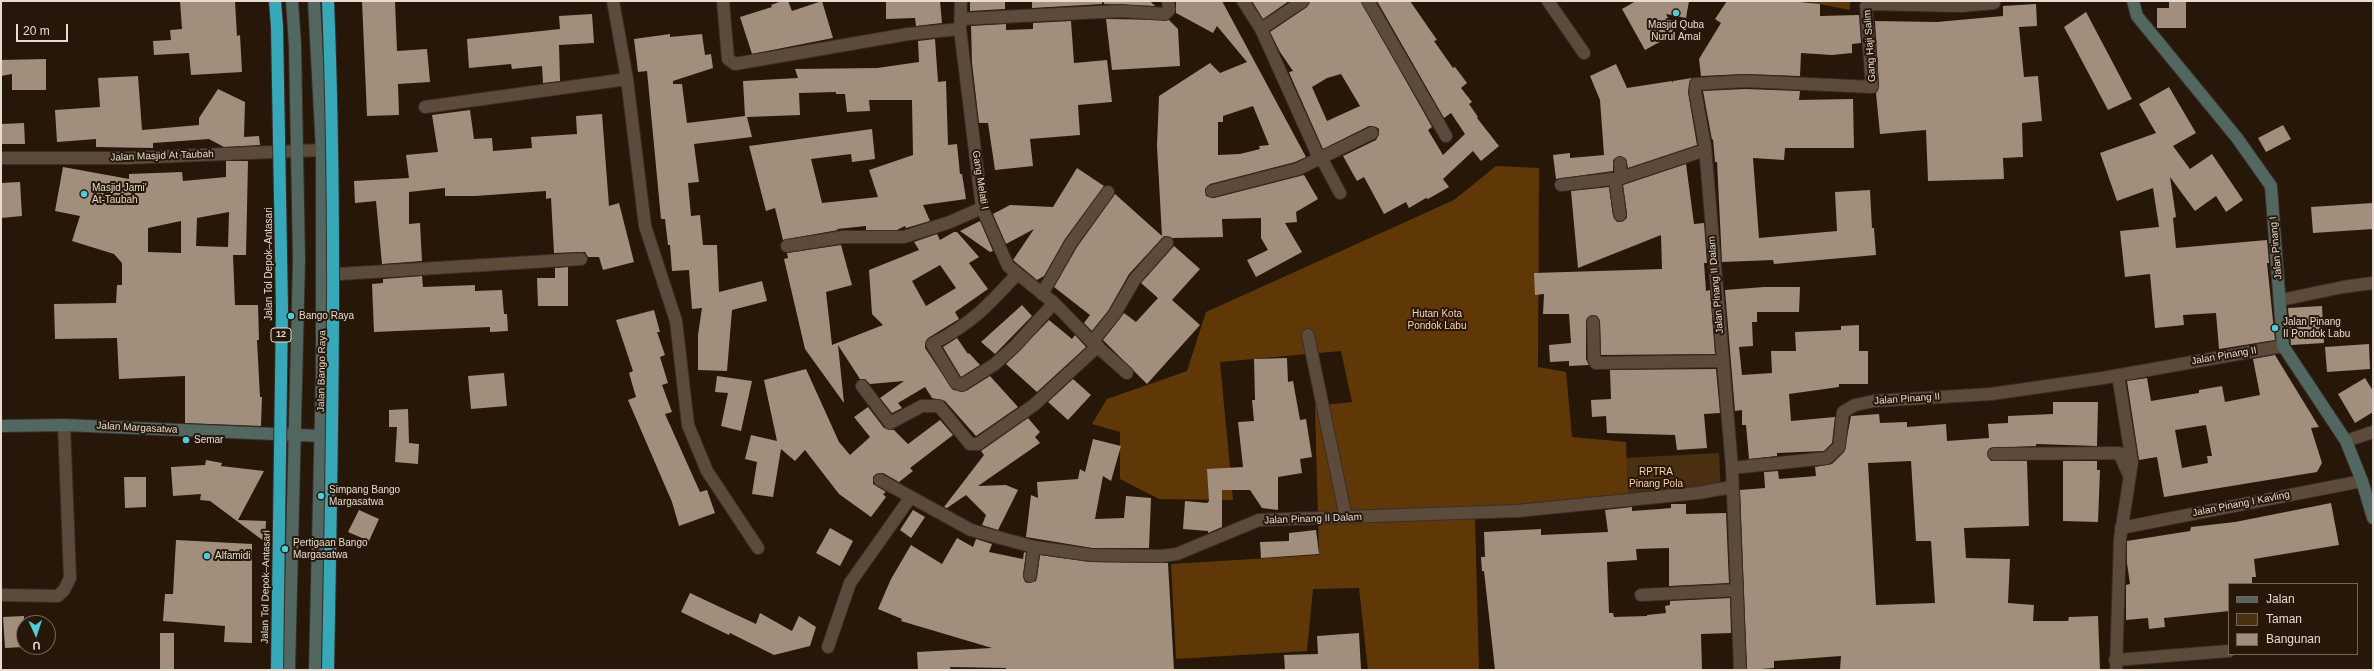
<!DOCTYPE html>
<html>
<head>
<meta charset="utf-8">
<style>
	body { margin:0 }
	#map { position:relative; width:2374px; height:671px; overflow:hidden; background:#261709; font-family:Arial,sans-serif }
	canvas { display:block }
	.frame { position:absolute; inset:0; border:2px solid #e6dcd2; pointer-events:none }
	.legend { position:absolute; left:2228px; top:583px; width:130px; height:72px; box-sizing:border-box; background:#261709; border:1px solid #736659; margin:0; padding:5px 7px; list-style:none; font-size:12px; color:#e6dcd2 }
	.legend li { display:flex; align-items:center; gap:8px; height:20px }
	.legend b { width:20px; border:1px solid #736659 }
	.north { position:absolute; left:16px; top:615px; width:40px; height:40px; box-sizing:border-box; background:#261709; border:1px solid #736659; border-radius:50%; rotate:177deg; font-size:11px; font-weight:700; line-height:16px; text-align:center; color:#e6dcd2 }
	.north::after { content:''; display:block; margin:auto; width:14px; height:18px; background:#53cadc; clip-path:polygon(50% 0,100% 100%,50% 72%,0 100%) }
	.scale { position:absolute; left:16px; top:24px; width:52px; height:18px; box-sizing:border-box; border:2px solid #e6dcd2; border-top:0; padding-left:5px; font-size:12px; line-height:14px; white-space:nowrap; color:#e6dcd2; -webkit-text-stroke:3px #261709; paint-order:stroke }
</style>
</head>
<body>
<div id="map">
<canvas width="2374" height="671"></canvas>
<div class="frame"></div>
<ul class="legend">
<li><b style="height:5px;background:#516760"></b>Jalan</li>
<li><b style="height:11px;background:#4b2f11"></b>Taman</li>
<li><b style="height:11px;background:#a28e7d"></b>Bangunan</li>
</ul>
<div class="north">U</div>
<div class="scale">20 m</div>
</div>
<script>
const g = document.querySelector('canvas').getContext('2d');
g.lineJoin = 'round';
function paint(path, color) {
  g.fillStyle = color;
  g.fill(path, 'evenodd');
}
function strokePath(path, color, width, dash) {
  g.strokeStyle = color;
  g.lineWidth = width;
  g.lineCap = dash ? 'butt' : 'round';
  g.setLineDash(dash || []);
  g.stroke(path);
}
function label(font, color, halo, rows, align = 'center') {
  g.font = font + ' Arial,sans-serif';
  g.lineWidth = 4;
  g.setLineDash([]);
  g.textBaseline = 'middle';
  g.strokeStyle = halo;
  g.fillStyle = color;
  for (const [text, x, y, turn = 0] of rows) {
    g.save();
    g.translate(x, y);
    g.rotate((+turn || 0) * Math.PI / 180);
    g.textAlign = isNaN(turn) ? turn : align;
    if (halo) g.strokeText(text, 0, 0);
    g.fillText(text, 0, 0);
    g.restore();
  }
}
paint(new Path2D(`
	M1719,453L1721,495L1627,500L1625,458Z`), '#4b2f11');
paint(new Path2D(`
	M1804,1H1850V10Z
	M1496,166L1539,168L1538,367L1566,372L1572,437L1626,442L1628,502L1475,517L1479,670H1368L1359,588L1313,589L1307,651L1176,659L1171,564L1319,555L1315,406L1352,402L1341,351L1220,362L1233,500L1159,499L1120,479V432L1092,424L1107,399L1187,371L1206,312L1454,200Z`), '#603808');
paint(new Path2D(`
	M180,1H235L237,36L240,35L242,72L191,75L189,53L154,55L153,41L171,40L170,30L182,29Z
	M362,1H395L397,51L427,49L430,82L398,84L399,115L367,116Z
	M782,1H788L792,11L822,1L833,38L752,54L740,17L772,7L771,5Z
	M886,1H940L942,23L916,26L915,18L886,19Z
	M1005,1V9L970,11V2Z
	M1032,1H1102V4L1032,8Z
	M1103,1H1150L1155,6L1104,4Z
	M1176,1H1222L1306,157L1295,162L1210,184L1205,189L1206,196L1214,198L1304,175L1318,199L1296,212L1297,222L1285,223L1302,252L1256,277L1247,260L1268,250L1261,238V218L1222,219L1223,237L1172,238L1164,236L1129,274L1108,311L1092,331L1084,323L1090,315L1054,287L1077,247L1115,194L1162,236L1157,146L1159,96L1210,63L1220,73L1247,62L1217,26L1213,33L1176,13ZM1253,106L1269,145L1259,146L1260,149L1240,154L1218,155V122H1223V116Z
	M1252,1H1289L1263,19Z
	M1310,1H1361L1432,127L1428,130L1443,155L1465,134L1451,113L1444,118L1377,1H1410L1437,40L1434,41L1453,68L1455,67L1467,83L1461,88L1472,102L1469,104L1478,117L1477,118L1499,146L1481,161L1473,151L1443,179L1449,187L1428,199L1426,198L1409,208L1406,202L1384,214L1364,177L1357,181L1343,156L1376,140L1379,134V129L1376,127L1369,126L1323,149L1291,77L1289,72L1293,71L1280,52L1270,32L1307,7ZM1341,74L1360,106L1327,121L1312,87L1327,78Z
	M1636,1H1689L1686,18L1666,14L1676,33L1645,50L1622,9Z
	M1727,1L1800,2L1820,4V16L1859,15L1861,43L1852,44V53L1832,55L1801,53L1800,76L1745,74L1701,76L1699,59L1721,23L1715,19Z
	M2169,1H2186V28H2157V8H2169Z
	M2036,4L2037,26L2019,27L2024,77L2038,76L2042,121L2022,123L2023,157L2003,158L2004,179L1928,181L1926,130L1880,134L1876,93L1879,86L1875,21L1937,22L2003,16V6Z
	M2086,12L2132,99L2108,110L2064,27Z
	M592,14L594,43L559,45L560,81L543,83L542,66L512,69L511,64L469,68L467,39L560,29L559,16Z
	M1106,19L1169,20L1178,29L1180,66L1112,70Z
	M1071,21L1074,63L1107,60L1112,102L1078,105L1080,135L1030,139L1033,166L995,170L988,123H979L972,63L971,26L1006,24V30L1033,29V23Z
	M670,34V37L702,34L705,55L711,54L713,68L673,81V84H682L687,123L745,116L743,81L798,78L795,69L877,68L919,62L918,41L935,39L938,82L946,81L948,145L957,144L960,174H962L966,199L923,205L930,221L906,228L905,226L897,230H866V226L837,229L838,230L783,240L775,208L766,211L749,146L872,129L875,159L852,162L851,154L811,159L822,203L878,197L869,170L913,155L912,100H869L870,111L847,112L845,94H836V92L799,93L800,115L747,117L752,137L694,144L699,182L688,183L691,216L700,215L703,245H717L719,292L762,281L767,301L732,310L727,371L698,370V335L702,308L692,309L689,270L672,271L670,245H668L665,219H661L647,71L638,72L634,39Z
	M46,59V90H12V74L1,76V60Z
	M1616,64L1627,88L1672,81V83L1673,81L1692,78L1688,92L1697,145L1628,168L1626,159L1619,156L1613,160V171L1556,179L1553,155L1570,153V158L1604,155L1600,100L1590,76Z
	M138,76L142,130L199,125V118L218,89L245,102L244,137L259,136L260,145L224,147L209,139L153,143V148L96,147V139L57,142L55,110L100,107L98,78Z
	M2169,87L2196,133L2173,146L2190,169L2212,154L2243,200L2226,212L2216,196L2195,211L2170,177L2176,217L2173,218L2176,248L2267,240L2269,263H2267L2275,340L2219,349L2216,313L2183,315L2184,325L2155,328L2150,274L2125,277L2120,231L2159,227L2153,188L2117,201L2100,153L2156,133L2139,104Z
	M1745,89L1800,91L1799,100L1853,99L1854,148H1785L1784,160L1753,158L1759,238L1837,231L1835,192L1870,190L1872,228H1874L1876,255L1774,264L1773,260L1722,262L1717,162H1715L1713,139L1712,140L1703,91Z
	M470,110L474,139L492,138L493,151L532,148L531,137L577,134L576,116L602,114L609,206L619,203L634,262L603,270L599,257H588L585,252H581L554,253L551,198L546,199V191L475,196H445V188L409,192V224L420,223L422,261L382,264L376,201L355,203L354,181L409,178L406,155L438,152L432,115Z
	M24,123L25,144H1V124Z
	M2283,125L2291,139L2266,152L2258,138Z
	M226,161H248L246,255H233L235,305H258L259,340H257L260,397H262L261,426L185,423V376L119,379L117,338L55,339L54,304L116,303L117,285H122V263L114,254L72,241L80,216L55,211L63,167L129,179V174L182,172L183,181L226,177ZM229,212L228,247L196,246L197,218ZM181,221V253L148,252V228Z
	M1686,164L1694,224L1704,223L1707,263H1704L1706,291L1710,290L1715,354L1601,355L1600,321L1597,316L1592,315L1587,318L1586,322V359L1589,365L1569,366V361L1550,362L1549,345L1571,343L1569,314H1543L1544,294L1535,295L1534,273L1662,269L1661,235L1578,268L1571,191L1609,187L1613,216L1617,222H1621L1627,218V214L1623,185Z
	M1077,168L1104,186L1065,239L1044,276L1037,280L1013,260L1034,229L1006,244L993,214L1010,205L1053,207Z
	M20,182L22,216L1,218V183Z
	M2373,203V229L2313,233L2311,207Z
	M980,221L993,251L990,252L960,231Z
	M954,232H957L979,257L969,263L988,289L955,312L959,319L928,338L925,344V348L953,390L966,391L990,376L1018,407L976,436L945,401L932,398L925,387L898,403L902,408L892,413L880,398L904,381L870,384L865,379H860L838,345L844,403L805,349L784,259L788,258L787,253L841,245L852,285L826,292L832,345L883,325L872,314L869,270L919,250L914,242L937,234L940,240ZM940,265L956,288L926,306L912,281Z
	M1174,246L1200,269L1172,300L1200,325L1147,384L1103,340L1124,313L1136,322L1158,298L1141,283Z
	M568,267V306H538L537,278H555V268Z
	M422,276L423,287L475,285V291L502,290L504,314H507L508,331L490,332V327L374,332L372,284L383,283V279Z
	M1764,287H1800L1799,312H1757V322H1752L1753,346L1739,347L1742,375L1772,373L1771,351H1796L1795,332L1841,330V326L1859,325V351H1868V384H1839V387L1789,394L1791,421L1835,417L1832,443L1824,451L1777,453V456L1749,459L1746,425H1742V410L1735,411L1725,290Z
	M1022,305L1032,316L995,354L981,342Z
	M2322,306L2324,343L2291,345L2288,308Z
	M654,310L660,332H657L665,355L660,357L668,383L662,385L672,412L665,414L700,492L707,490L715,513L679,526L672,502L628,400L636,397L629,373L633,371L616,320Z
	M1049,320L1072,339L1075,335L1086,347L1037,392L1006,364Z
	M957,338L968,354L969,353L980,365L961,377L943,347Z
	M2369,344L2370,369L2327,372L2325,347Z
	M2275,355L2319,427L2311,428L2322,463L2317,472L2164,497L2157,457L2139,460L2127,381L2147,378L2151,401L2199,393V390L2222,386L2225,402L2260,395L2253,359ZM2206,425L2212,456H2207L2208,463L2182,468L2175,430Z
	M1287,358L1288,382L1293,381L1300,420L1306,419L1312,457L1300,459L1302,473L1278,477V510L1262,508L1250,490H1222V527L1208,533V531L1183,529L1185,501L1207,503L1209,501L1207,469L1243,467L1238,422L1254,421L1252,400H1255L1254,359Z
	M806,369L839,442L850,455L870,437L854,417L868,407L884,428L894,430L908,444L940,420L953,435L910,468L913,471L899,482L883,473L876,474L873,477V484L886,492L883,494L886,497L871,517L839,494L805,450L795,461L781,449L773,497L752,494L757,462L745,459L751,435L777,441L764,380Z
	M1716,369L1720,413L1704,414L1707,448L1677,450L1675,435L1607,433L1606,416L1592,417L1591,400L1611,399L1610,370Z
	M504,373L507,406L471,409L468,376Z
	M717,376L752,381L741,431L721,426L728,393L715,392Z
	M2365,378L2373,391V412L2355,423L2338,394Z
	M1073,379L1091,395L1068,420L1048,402Z
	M2053,402H2098L2097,446L2036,444V446L1990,448L1987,454L1991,461H2027L2029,526L1964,528L1966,558L2010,559L2008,603L2034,605L2033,621H2068L2069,617L2098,616L2100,670H1845L1840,669L1841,656L1774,661V668L1747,670L1740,490L1765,488L1764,472L1778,471L1779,479L1816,476L1815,467L1832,464L1844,452L1851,416L1879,414L1880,423L1907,422V427L1946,424L1947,441L1989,438L1988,424L2008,423V416L2053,414ZM1911,461L1916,541H1931L1935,603L1876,605L1868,463Z
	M408,409L409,443L419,444L418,464L395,462L397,427H389V410Z
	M1028,418L1040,432L1035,437L1040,443L978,486L1006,485L1018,490L998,530L982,525L986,515L966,495L947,508L944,507L984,455L981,451Z
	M1093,439L1121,446L1111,481L1103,476L1095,519L1124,518L1126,496L1151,498L1149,548H1092L1026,537L1031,495L1038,498L1037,482L1078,479L1080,469L1085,472Z
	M206,460L222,463L221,466L264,471L238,520L266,521L265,542L210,501L200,500L201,494L173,496L171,467L205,465Z
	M2063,461H2097V470H2100L2098,522L2063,521Z
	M124,477H146V507L125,508Z
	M2331,503L2339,545L2254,559L2256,577H2252V584H2229V611L2164,618L2165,627L2149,629L2148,618L2126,620V585L2130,584L2127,563V541L2190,531L2191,527L2235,522Z
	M1671,504H1686V514L1726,513L1729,583L1669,586V548L1636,549L1637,560L1607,562L1609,613H1613L1614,617L1647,616V615L1666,613L1665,606L1670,605V601L1730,598L1731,633L1701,634L1702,670H1495L1484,571H1482L1481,557H1485L1484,532L1541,529V535L1608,532L1605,510L1632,507V511L1660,509L1671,508Z
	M359,510L379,519L369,541L348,532Z
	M913,510L925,517L911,538L900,530Z
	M830,528L853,541L840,566L816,553Z
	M1316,530L1319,554L1261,558L1260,542L1289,541V533Z
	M957,538L973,547L976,539L992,544L989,552L1023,559L1024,552L1026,553L1023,575L1025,582L1029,583L1036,581L1037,577L1040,555L1091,562L1168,563L1174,670H1006V668L950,667L951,670H918L917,652L992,648L901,621L902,619L878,609L891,579L911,545L942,564Z
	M176,540L252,544V643L224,642L225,626L163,621L165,594H173Z
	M690,593L756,624L760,613L792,631L799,616L816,627L810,646L774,655L730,633L729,635L681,612Z
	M24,616V647L5,648L3,617Z
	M48,628H53L54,644L48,645Z
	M160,633H174V670H160Z
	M1359,633L1361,670H1285L1284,655L1318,654L1317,636Z`), '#a28e7d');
const street = new Path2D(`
	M613,1L627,79L645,226L676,321L688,425L707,471L758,548
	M723,1L728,59L735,64L908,34L960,29
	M961,1L960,29L982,208L1008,266L1054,303L1092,342L1127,373
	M1243,1L1261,29L1319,158L1324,163L1340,193
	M1368,1L1446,136
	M1548,1L1584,53
	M961,19L1121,11L1165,14L1169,10L1168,1
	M1261,29L1303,1
	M425,107L627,79
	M1,158H128L322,150
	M1620,163L1621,178
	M1615,179L1620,215
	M1561,185L1621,178L1705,150
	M1212,191L1298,169L1372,133
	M787,246L843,237H904L950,222L982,208
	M1017,274C988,306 971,324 932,344L956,383L962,385L995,364L1015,346L1054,303
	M323,275L581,259
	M1042,294L1071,243L1108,192
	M2281,300L2343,287L2373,283
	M1593,322L1594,359L1596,363L1723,361
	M1308,335L1346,518
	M1092,342L1114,315L1135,279L1167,243
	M862,386L890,423L922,406H939L970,444H978L1034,405L1098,346
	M2346,441L2373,432
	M1994,454L2119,453L2129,475
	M1732,468L1827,458L1839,447L1843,412L1855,405L1874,401L1991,394L2103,378L2283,346
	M880,480L971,530L1034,547L1091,555L1161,556L1177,554L1259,520L1517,511L1698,493L1732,487
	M2121,528L2362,481
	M1030,576L1034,547
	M1,595L58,596L64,590L70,578L64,425
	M1641,595L1737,590
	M828,647L850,583L910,498
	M2115,660L2229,651
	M1740,670L1732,468L1705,146L1695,91L1696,84L1745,81L1872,87L1866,6L1868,4L1961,6L1994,3V1
	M2116,670L2120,539L2132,462L2118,375`);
const secondary = new Path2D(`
	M314,1L322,150V372L315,670
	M2133,1L2137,16L2237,138L2271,186L2283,346L2346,441L2362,481L2373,518
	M1,426L64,425L321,436
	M289,670L299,260L295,45L292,1`);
strokePath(street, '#392e2a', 14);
strokePath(secondary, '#392e2a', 14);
strokePath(street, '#5c4b3b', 12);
strokePath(secondary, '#516760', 12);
const highwayBridge = new Path2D(`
	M275,1L277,27L282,309L277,670
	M328,670C332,447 337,224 328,1`);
strokePath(highwayBridge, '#392e2a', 14, []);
strokePath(highwayBridge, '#36a8b8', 12);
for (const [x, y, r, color] of [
	[1676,13,4,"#53cadc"],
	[84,194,4,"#53cadc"],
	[291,316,4,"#53cadc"],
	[2275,328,4,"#53cadc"],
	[186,440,4,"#53cadc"],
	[321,496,4,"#53cadc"],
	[285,549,4,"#53cadc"],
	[207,556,4,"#53cadc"]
]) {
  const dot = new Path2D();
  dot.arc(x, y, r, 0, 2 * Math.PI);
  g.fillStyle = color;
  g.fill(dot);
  strokePath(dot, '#261709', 1.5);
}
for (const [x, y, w] of [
	[281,335,20]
]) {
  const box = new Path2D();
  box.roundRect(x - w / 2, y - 7, w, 14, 3);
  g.fillStyle = '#261709';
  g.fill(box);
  strokePath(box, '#e6dcd2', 1);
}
label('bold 9px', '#e6dcd2', null, [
	["12",281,335]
]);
label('10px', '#e6dcd2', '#261709', [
	["Masjid Quba",1676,25,"center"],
	["Nurul Amal",1676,37,"center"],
	["Masjid Jami'",92,188],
	["At-Taubah",92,200],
	["Bango Raya",299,316],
	["Jalan Pinang",2283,322],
	["II Pondok Labu",2283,334],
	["Semar",194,440],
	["Simpang Bango",329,490],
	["Margasatwa",329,502],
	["Pertigaan Bango",293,543],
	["Margasatwa",293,555],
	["Alfamidi",215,556]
], 'left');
label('10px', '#e6dcd2', '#261709', [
	["Gang Haji Salim",1870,46,-94],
	["Jalan Masjid At Taubah",162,156,-2],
	["Gang Melati I",980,180,81],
	["Jalan Pinang I",2276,248,-95],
	["Jalan Tol Depok–Antasari",269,264,-90],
	["Jalan Pinang II Dalam",1716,285,-95],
	["Jalan Pinang II",2224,356,-10],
	["Jalan Bango Raya",322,371,-89],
	["Jalan Pinang II",1907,399,-4],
	["Jalan Margasatwa",137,428,3],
	["Jalan Pinang I Kavling",2241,504,-11],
	["Jalan Pinang II Dalam",1313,519,-2],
	["Jalan Tol Depok–Antasari",266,587,-89]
]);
label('10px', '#fed5b0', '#261709', [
	["Hutan Kota",1437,314],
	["Pondok Labu",1437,326],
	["RPTRA",1656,472],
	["Pinang Pola",1656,484]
]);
</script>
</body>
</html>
